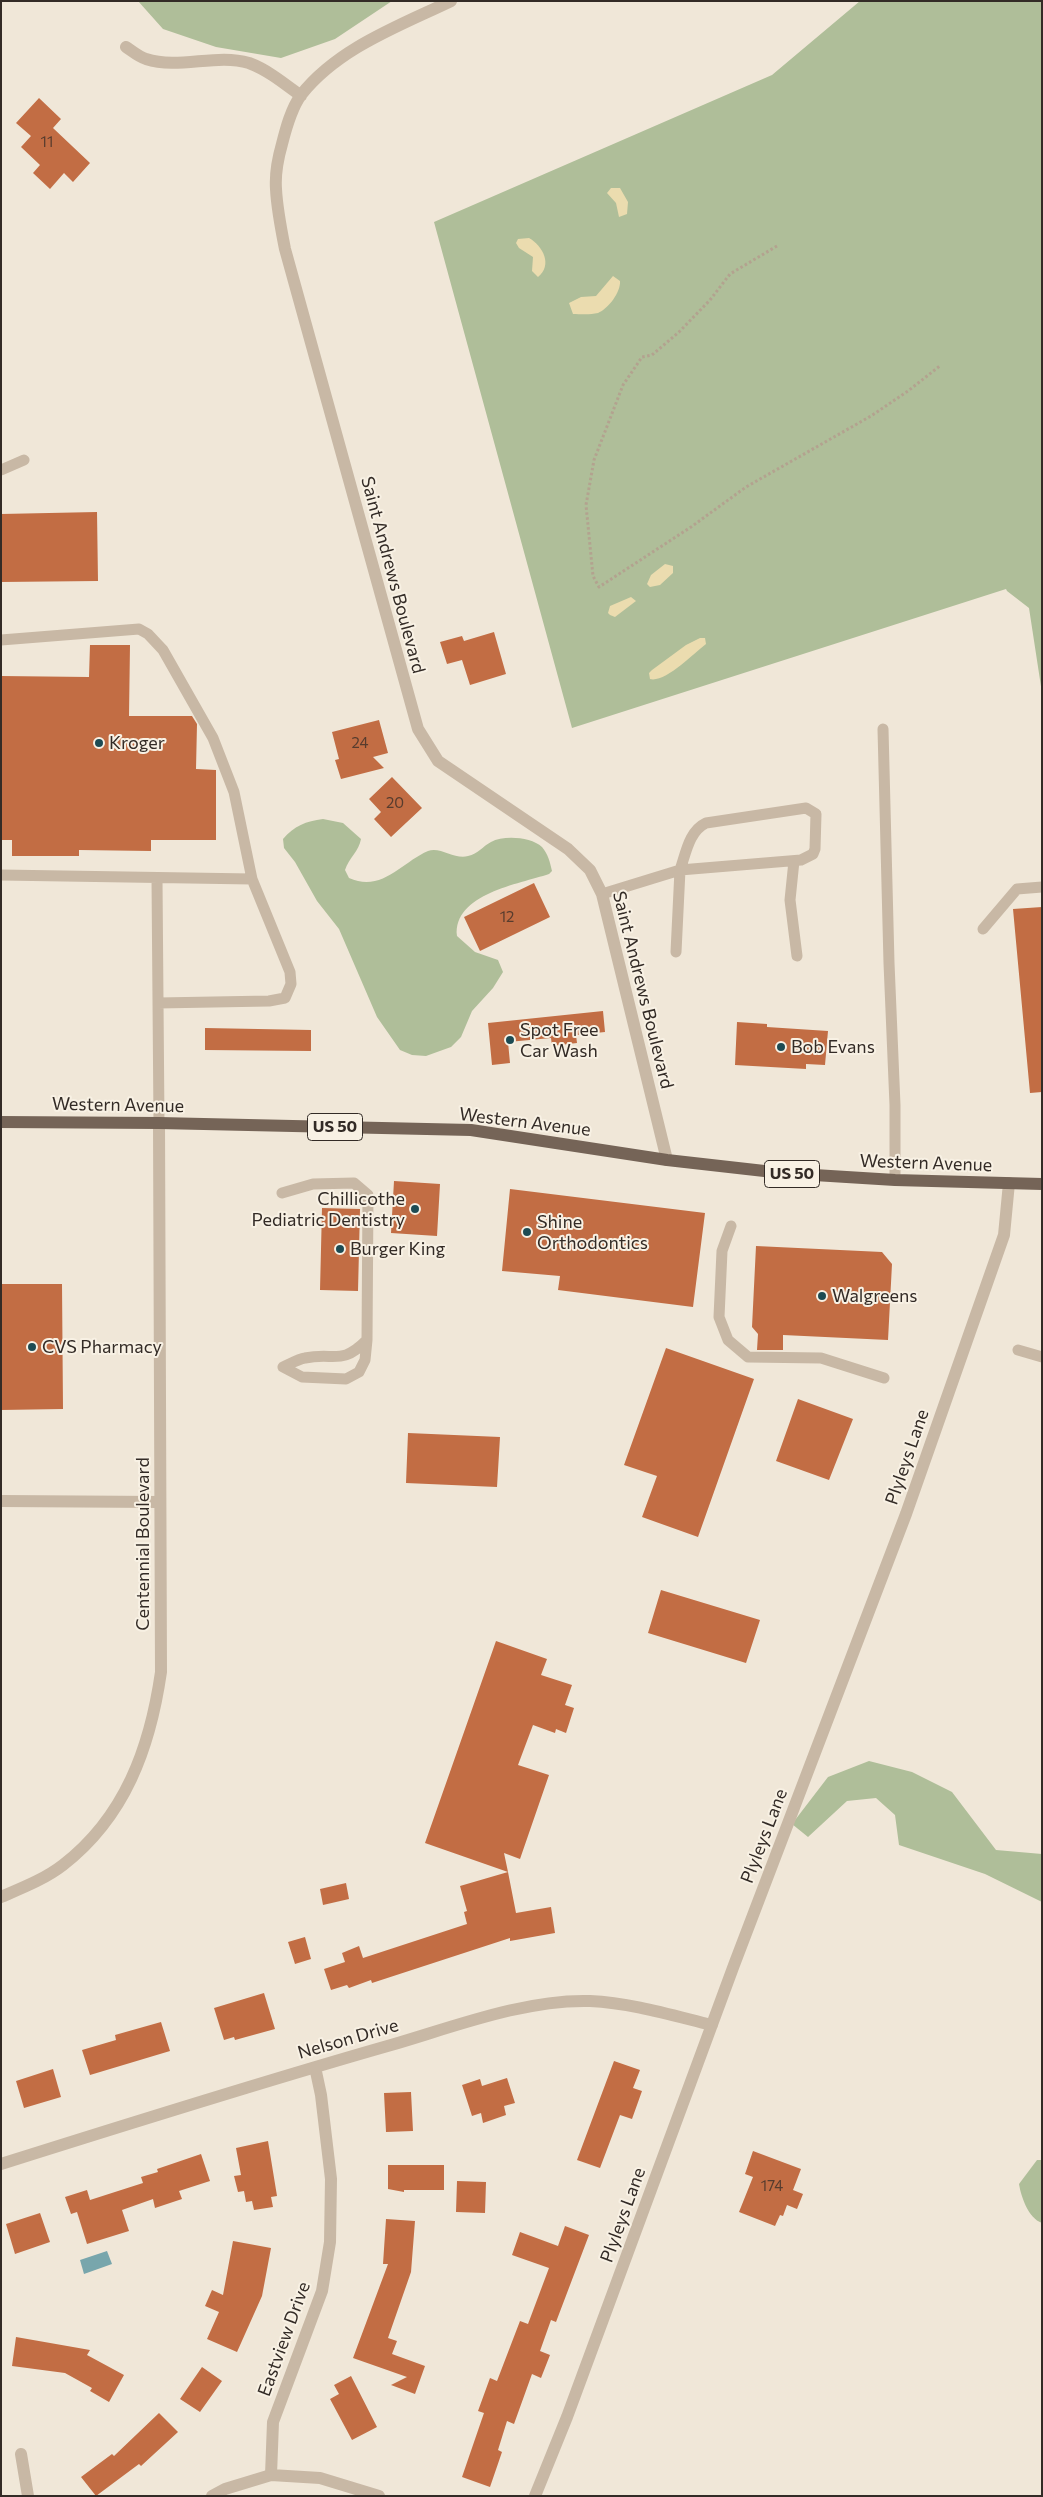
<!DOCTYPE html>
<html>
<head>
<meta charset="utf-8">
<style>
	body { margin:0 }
	#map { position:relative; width:1043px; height:2497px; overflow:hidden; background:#f0e7d8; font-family:Commissioner,sans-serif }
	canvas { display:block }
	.frame { position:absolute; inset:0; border:2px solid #332b26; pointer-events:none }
</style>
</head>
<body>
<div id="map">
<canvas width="1043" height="2497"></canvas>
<div class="frame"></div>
</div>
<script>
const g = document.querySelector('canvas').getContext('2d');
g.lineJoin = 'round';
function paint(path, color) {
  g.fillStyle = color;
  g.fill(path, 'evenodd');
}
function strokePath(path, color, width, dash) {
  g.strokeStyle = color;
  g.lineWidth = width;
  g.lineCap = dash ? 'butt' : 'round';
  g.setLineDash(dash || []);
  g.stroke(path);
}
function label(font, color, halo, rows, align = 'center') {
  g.font = font + ' Commissioner,sans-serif';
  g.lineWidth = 4;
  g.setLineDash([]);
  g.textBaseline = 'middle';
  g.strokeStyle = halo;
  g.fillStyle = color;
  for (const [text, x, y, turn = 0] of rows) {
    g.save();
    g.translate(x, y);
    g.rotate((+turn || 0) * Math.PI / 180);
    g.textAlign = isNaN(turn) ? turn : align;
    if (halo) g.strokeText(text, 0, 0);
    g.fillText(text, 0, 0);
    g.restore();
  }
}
paint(new Path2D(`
	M138,1H392L335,39L281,58L216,47L163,29Z
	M860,1H1042V693L1029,608L1007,591L1006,589L572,728L434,222L772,75Z
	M323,819L343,823L361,839C359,851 349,858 345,870L349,878C382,893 402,862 428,851C440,846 455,860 468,856C478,854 483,846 491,842C504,835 531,837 542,847C548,854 550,862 552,871L549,874C519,884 453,894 457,936L475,952L498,960L503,972L493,988L472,1011L461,1037L451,1047L426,1056L412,1055L400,1050L377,1017L339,929L317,901L295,862L284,848L283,839C294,826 306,821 323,819Z
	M869,1761L912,1772L952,1792L996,1850L1042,1854V1902L985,1874L899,1845L895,1815L876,1798L847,1801L808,1837L792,1824L828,1777Z
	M1037,2160H1042V2223C1028,2218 1021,2196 1019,2184Z`), '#afbe99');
paint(new Path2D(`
	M611,188H620L628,202L627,214L619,217L616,203L607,193Z
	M529,238C543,246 553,265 538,277L532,271L533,257L519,248L516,243L518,239Z
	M613,276L620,281C621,292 608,309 598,313C590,315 580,314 573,314L569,303L581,297L596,296Z
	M665,564L673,566V573L660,585L650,587L647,584L651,575Z
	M631,597L636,601L615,617L610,615L608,613L610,606Z
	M700,638H705L706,644C693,654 665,683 650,679L649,673L652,670L686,645Z`), '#ebdcaf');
paint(new Path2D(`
	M107,2251L112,2264L84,2274L80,2260Z`), '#78a6ac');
paint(new Path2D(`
	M39,98L61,119L53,128L90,163L73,182L64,173L50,189L33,173L40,165L21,147L31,136L16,123Z
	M97,512L98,581L1,582V514Z
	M494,632L506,674L470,685L462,660L447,664L440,642L462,636L464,641Z
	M90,645H130L129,716H192L197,724L196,769L216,770V840H151V851L79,850V856H12V840H1V676L89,677Z
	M379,720L388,753L373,757L384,768L341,779L335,760L339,759L332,732Z
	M392,777L422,808L391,837L374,819L381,812L369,799Z
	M534,883L550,917L480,951L464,917Z
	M1042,907V1092L1030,1093L1013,909Z
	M603,1011L605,1032L576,1035L577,1043L552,1046L551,1038L508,1042L510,1063L492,1065L488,1023Z
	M737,1022L767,1024V1027L828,1031L825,1065L806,1064V1069L735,1065Z
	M205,1028L311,1030V1051L205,1050Z
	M394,1181L440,1184L437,1236L391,1233Z
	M510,1189L705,1213L693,1307L558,1290L560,1276L502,1271Z
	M322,1208L360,1209L358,1291L320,1290Z
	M756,1246L882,1252L892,1264L888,1340L783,1335V1350H757L758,1334L752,1327Z
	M1,1284H62L63,1409L1,1410Z
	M666,1348L754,1379L698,1537L642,1517L657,1476L624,1465Z
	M798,1399L853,1419L829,1480L776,1461Z
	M408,1433L500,1437L497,1487L406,1483Z
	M661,1590L760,1620L746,1663L648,1633Z
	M496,1641L547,1659L541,1675L572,1685L565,1705L574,1708L566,1733L556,1729L555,1733L533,1725L518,1765L549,1775L520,1859L504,1853L508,1872L425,1843Z
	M508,1872L516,1913L551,1907L555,1933L510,1941V1938L372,1983L371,1980L349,1988L347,1985L331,1990L324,1969L345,1962L342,1953L359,1946L363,1958L467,1924L464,1912L467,1911L460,1886Z
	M346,1883L349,1899L323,1905L320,1889Z
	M305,1937L311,1959L295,1964L288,1942Z
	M264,1993L275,2029L235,2040L234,2037L224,2040L214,2008Z
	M161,2022L170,2051L90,2075L82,2050L116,2040L115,2035Z
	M614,2061L640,2070L633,2088L642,2091L632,2119L620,2115L600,2168L577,2160Z
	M53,2069L61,2097L24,2108L16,2081Z
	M507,2078L515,2103L504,2106L506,2115L483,2123L481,2113L472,2116L462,2085L480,2079L482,2086Z
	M411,2092L413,2131L386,2132L384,2093Z
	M268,2141L277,2196L271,2197L273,2207L254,2210L252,2201L246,2202L244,2191L238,2192L234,2176L241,2175L236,2148Z
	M753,2151L801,2169L793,2190L803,2194L797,2209L787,2205L783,2216L780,2215L775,2226L739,2212L753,2177L745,2174Z
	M201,2154L210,2181L179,2191L182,2199L155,2208L153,2199L122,2210L129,2231L87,2244L77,2212L71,2214L65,2197L87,2190L90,2200L143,2183L141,2177L158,2172L157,2169Z
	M388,2165H444V2190H404V2192L388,2189Z
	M457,2181L486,2182L485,2213L456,2212Z
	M40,2213L50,2242L15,2254L6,2224Z
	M386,2219L415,2221L411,2272L388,2338L397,2341L392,2354L425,2366L415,2394L391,2385L407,2377L353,2358L388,2264H383Z
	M565,2226L589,2235L556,2322L551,2320L540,2351L550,2355L541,2378L532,2374L514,2424L507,2421L498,2450L502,2452L490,2487L462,2477L484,2413L478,2411L490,2378L497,2381L520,2321L528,2324L549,2268L512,2255L520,2232L558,2246Z
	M233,2241L271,2248L262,2296L237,2352L207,2339L219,2312L205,2306L212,2290L223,2295Z
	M16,2337L90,2350L87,2355L124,2375L109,2402L90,2391L92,2388L65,2373L12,2366Z
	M202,2367L222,2381L200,2412L180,2399Z
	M351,2376L377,2427L352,2440L330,2399L339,2394L334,2385Z
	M159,2413L178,2432L141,2466L139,2464L96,2496L81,2477L112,2454L114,2456Z`), '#c26d44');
strokePath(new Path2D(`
	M777,246L730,274L710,300L679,332L652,355L642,357L623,385L594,460L586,505L593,576L599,587L691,527L746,487L871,416L908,391L941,365`), '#b3a28f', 3, [2.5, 2.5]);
strokePath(new Path2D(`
	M1,470L24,460
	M1,640L139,629L148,634L163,650L213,738L234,792L252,879L290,972L291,984L285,998L269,1001L158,1003
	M883,729L889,963L895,1105V1180
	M794,861L790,900L797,956
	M1,875L252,879
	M157,879L159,1123
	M602,894L680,870C686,853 689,831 706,823L806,808L816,814L815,849L813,854L801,860L680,870L676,952
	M983,929L1017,889L1042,887
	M282,1193L313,1184L354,1183L368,1195L367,1340L365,1360L359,1372L346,1379L302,1377L283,1367
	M731,1226L722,1251L719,1317L728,1340L748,1357L821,1358L884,1378
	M1018,1350L1042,1357
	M283,1367C290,1364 298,1359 305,1358C335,1352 341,1366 367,1340`), '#c8b8a5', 11);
strokePath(new Path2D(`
	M451,1C399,26 338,48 301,95C291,109 286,128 282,144C278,158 275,175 276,189C277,209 281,229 285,249L418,729L438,761L568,849L590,870L602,894L667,1160
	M126,47C132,51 139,57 146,59C179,70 216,53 249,63C268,70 285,84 301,96
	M1,1501L159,1502
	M1,1897C22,1888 45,1879 63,1865C125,1817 150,1748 161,1672L159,1123
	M1,2164C131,2123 261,2082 391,2045C453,2027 525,1999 590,2001C632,2003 671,2015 712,2025
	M21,2454L28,2496
	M271,2475L273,2422L322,2291L330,2242L331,2179L321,2095L315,2067
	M212,2496L225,2489L271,2475L320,2478L379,2496
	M535,2496L567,2417L734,1965L906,1514L1004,1235L1009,1183`), '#c8b8a5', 12);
strokePath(new Path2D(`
	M1,1122L159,1123L471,1130L667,1160L782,1173L895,1180L1042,1184`), '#756457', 12);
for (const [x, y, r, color] of [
	[99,743,5,"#1d4b53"],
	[510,1040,5,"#1d4b53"],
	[781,1047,5,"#1d4b53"],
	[415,1209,5,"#1d4b53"],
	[527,1232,5,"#1d4b53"],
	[340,1249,5,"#1d4b53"],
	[822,1296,5,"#1d4b53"],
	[32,1347,5,"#1d4b53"]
]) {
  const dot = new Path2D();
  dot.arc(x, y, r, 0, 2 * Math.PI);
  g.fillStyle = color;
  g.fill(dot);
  strokePath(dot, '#f8f1e4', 2);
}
label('15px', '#573c2e', null, [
	["11",47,142],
	["24",360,743],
	["20",395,803],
	["12",507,917],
	["174",772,2186]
]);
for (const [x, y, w] of [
	[335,1127,55],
	[792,1174,55]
]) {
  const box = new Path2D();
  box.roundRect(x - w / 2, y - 13.5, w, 27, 4);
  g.fillStyle = '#f8f1e4';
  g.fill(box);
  strokePath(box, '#332b26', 1);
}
label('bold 16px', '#332b26', null, [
	["US 50",335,1127],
	["US 50",792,1174]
]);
label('18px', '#332b26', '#f8f1e4', [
	["Saint Andrews Boulevard",393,575,75],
	["Saint Andrews Boulevard",643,990,76],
	["Western Avenue",118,1105,1],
	["Western Avenue",525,1122,7],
	["Western Avenue",926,1163,2],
	["Plyleys Lane",907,1457,-71],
	["Centennial Boulevard",143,1544,-90],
	["Plyleys Lane",764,1836,-69],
	["Nelson Drive",348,2039,-16],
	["Plyleys Lane",623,2215,-70],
	["Eastview Drive",284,2339,-70]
]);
label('18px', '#332b26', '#f8f1e4', [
	["Kroger",109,743],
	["Spot Free",520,1030],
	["Car Wash",520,1051],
	["Bob Evans",791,1047],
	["Chillicothe",405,1199,"right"],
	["Pediatric Dentistry",405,1220,"right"],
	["Shine",537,1222],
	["Orthodontics",537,1243],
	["Burger King",350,1249],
	["Walgreens",832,1296],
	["CVS Pharmacy",42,1347]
], 'left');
</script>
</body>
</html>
